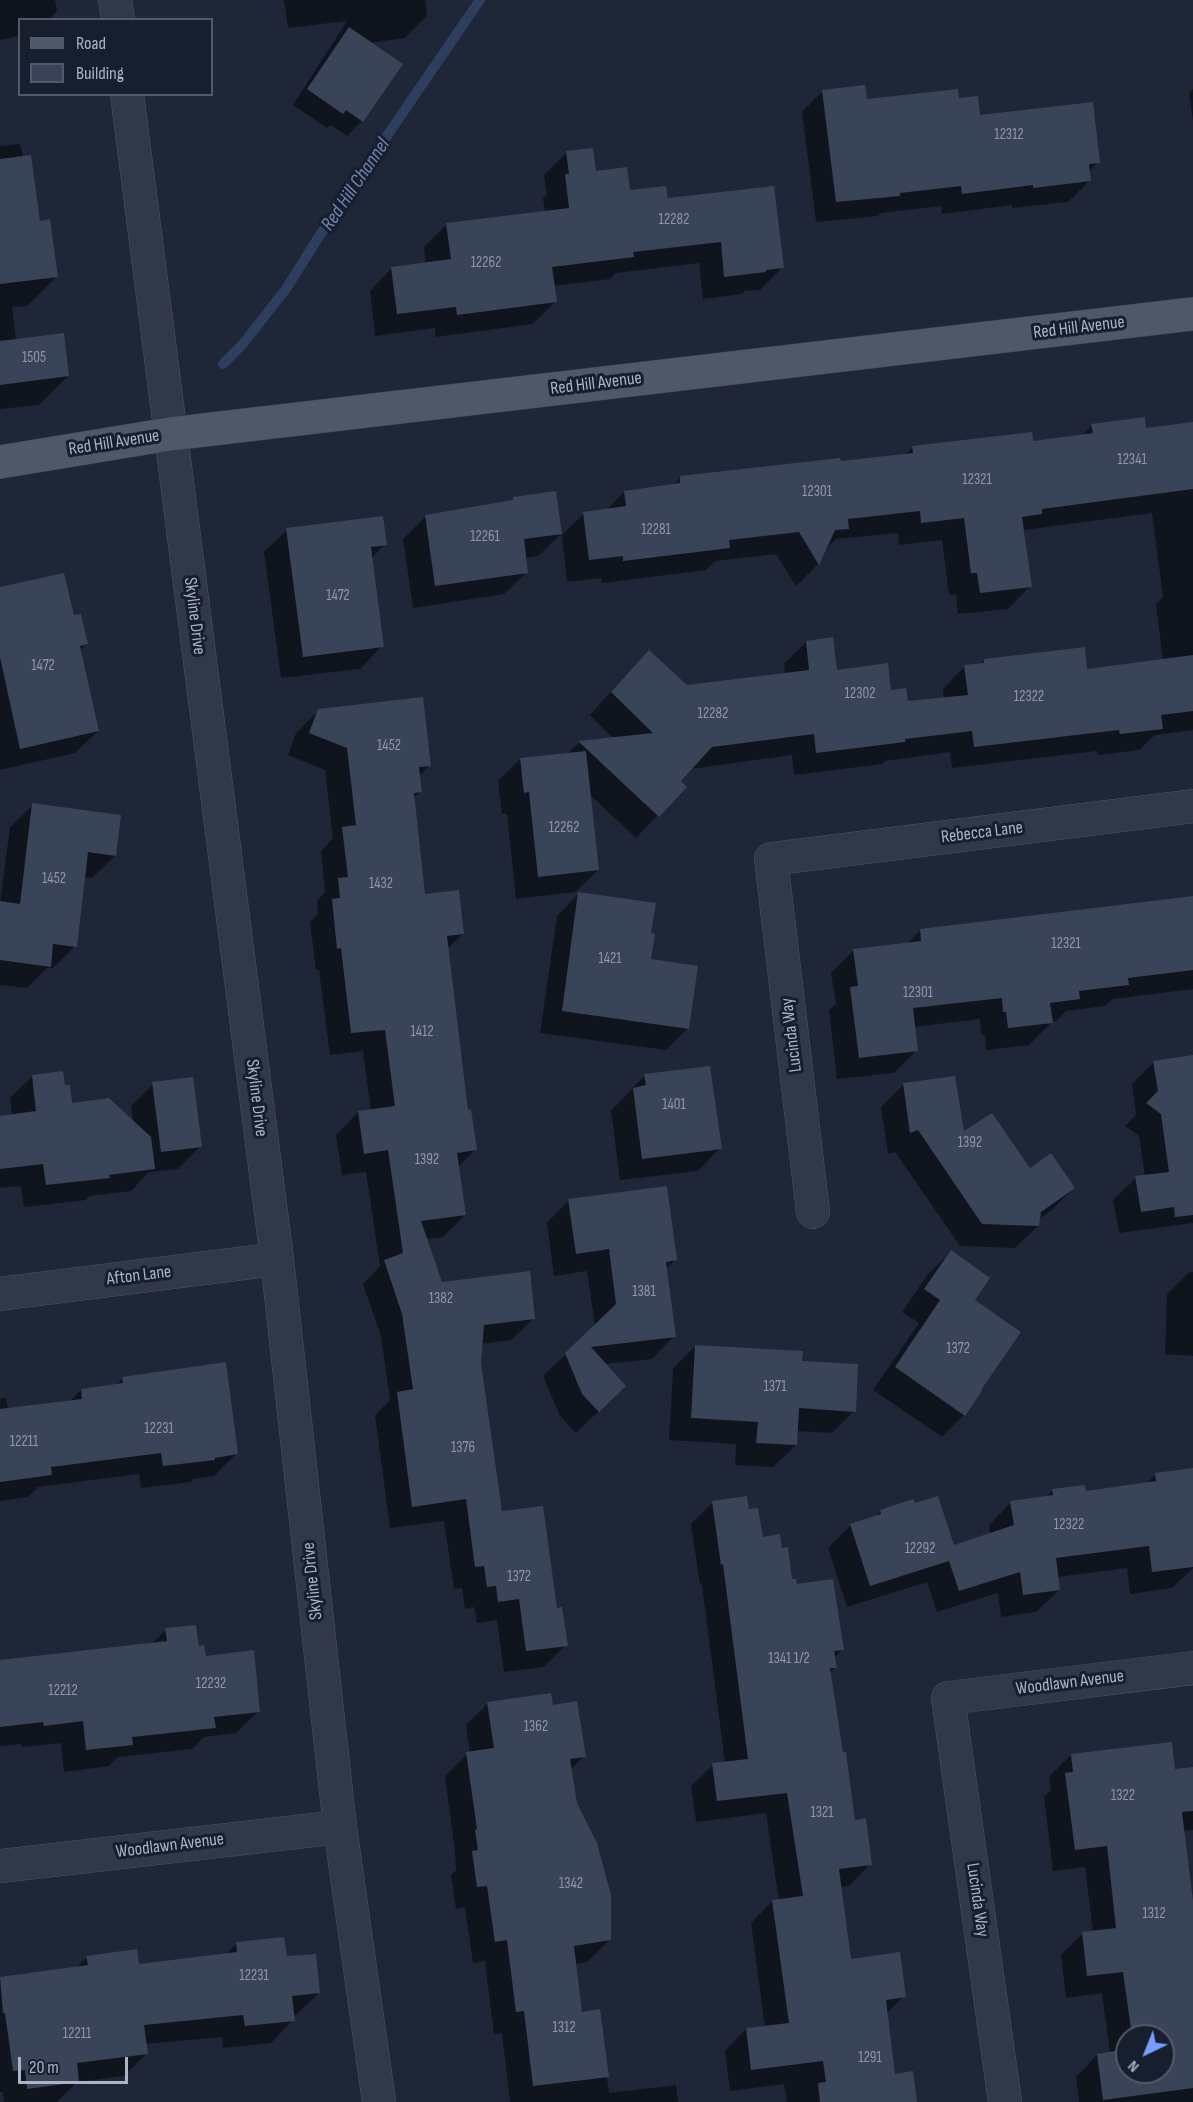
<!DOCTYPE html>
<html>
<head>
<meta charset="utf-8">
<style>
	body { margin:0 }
	#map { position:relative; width:1193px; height:2102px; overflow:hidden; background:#1e2638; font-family:"Sofia Sans Condensed",sans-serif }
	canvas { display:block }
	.legend { position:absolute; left:18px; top:18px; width:195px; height:78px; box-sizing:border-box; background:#171e2d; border:2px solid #525a6a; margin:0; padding:8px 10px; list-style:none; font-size:18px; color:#abb3c6 }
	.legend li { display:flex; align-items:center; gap:12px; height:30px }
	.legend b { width:30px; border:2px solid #525a6a }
	.north { position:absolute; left:1115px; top:2024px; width:60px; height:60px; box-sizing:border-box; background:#171e2d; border:2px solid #525a6a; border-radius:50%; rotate:223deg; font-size:16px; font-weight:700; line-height:24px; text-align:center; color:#abb3c6 }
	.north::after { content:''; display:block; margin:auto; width:21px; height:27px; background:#779eff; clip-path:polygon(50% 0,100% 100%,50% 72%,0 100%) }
	.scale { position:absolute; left:18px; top:2057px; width:110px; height:27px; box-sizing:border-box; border:3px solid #abb3c6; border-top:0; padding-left:8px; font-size:18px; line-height:21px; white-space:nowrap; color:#abb3c6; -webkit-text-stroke:4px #171e2d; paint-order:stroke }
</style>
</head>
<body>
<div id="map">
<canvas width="1193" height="2102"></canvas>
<ul class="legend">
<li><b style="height:8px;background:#4f5769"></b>Road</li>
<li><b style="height:16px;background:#394459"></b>Building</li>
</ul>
<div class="north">N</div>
<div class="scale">20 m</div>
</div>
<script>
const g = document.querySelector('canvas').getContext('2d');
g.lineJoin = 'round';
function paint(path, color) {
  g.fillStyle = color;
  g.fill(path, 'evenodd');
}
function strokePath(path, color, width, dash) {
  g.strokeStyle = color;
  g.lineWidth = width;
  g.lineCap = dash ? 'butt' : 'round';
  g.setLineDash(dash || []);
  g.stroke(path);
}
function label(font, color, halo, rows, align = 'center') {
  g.font = font + ' "Sofia Sans Condensed",sans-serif';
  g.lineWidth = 6;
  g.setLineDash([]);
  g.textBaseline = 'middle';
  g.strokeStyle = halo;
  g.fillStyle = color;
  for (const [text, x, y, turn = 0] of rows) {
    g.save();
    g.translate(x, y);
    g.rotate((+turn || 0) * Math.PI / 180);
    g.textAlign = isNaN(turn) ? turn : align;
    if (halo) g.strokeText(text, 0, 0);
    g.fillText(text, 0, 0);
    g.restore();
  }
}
paint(new Path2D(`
	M0,0H55L57,11L49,20H20V36L0,40Z
	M284,0H425L427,16L405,38L369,43L362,121L347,136L331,125L327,128L293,105L347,21L288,28Z
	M1193,89V121L1189,93Z
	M823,91L866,100L979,117L1098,162L1088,172L1089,181L1068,202L1012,208V205L942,214L941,206L881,213L878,216L816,222L802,112Z
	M20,144L39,223L56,277L27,306L12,307L16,340L68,376L39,405L0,409V146Z
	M567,152L595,173L628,191L666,200L783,267L760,290L745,291L742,294L703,299L699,263L616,273L610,279L553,286L555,302L533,324L435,337V328L375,336L370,291L392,268L426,264L424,247L446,225L545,212L543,198L547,195L544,175Z
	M1193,423V730L1155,735L1139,750L1098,755L1097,751L952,768L950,752L885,761L882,764L794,775L792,755L690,769L679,781L658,815L636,838L589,794L598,870L575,892L516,899L507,814H502L498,781L520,759L567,754L579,743L614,739L590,715L627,674L687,686L785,674L784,664L806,642L836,671L890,692L906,703L944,699L943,689L965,666L980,665L985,660L1086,670L1163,661L1156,604L1163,597L1152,513L1024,530L1030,586L1008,609L958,614L956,594L949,595L942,540L899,545L898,533L836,539L824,551L818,564L796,586L776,554L715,561L706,570L602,583L601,578L567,582L562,535L584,513L607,510L624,492L672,486L680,478L904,456L913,447L1032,443L1081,436L1092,425L1145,430Z
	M514,499L561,534L538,556L525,558L527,572L504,594L413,608L403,539L425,517L510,502Z
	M287,530L385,544L371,559L382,646L360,669L281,678L264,552Z
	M0,589L73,617L86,644L80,651L98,731L75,753L0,770Z
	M318,711L430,765L419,776L421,791L413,799L424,895L463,934L447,949L467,1111L475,1150L458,1167L465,1215L443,1237L425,1239L441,1284L534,1318L511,1340L481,1344L480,1363L501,1513L556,1610L566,1645L544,1667L504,1672L497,1620L477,1623L474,1607L465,1609L462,1588L454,1589L444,1521L390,1528L375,1415L390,1400L381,1336L363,1284L380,1266L366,1172L342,1175L336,1135L358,1112L371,1111L363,1051L330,1055L319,970H316L310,922L318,914L317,901L325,892L321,851L333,838L325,770L288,755L296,733Z
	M33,805L115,856L92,878L84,877L75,946L53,968H47L27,988L0,985V903L10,827Z
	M579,893L650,935V960L688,1028L666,1050L540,1033L557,916Z
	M1193,898V989L1113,999L1105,1006L1066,1011L1056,1021L1052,1022L1029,1045L986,1050L985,1034H981L980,1019L913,1027L916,1051L894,1073L837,1079L829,1010L836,1004L831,973L854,950L907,944L920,931Z
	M1193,1057V1223L1119,1233L1113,1200L1136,1178L1145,1177L1139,1136L1125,1126L1136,1115L1132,1084L1154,1062Z
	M33,1076L64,1086L71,1104L133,1122L131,1106L153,1084L200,1147L178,1169L149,1172L131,1191L89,1196L86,1200L24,1207L21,1186L0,1188V1117L12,1116L10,1098Z
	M644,1076L720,1148L698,1171L620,1180L611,1111Z
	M903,1085L963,1133L1030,1170L1074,1188L1051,1211L1039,1219L1038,1226L1015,1248L960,1246L895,1152L888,1154L881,1107Z
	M569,1200L675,1260L665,1270L674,1336L652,1359L605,1364L602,1408L576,1433L560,1416L543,1376L595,1326L587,1271L554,1276L547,1223Z
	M951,1252L972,1300L964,1415L942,1437L873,1390L919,1323L902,1312L928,1274Z
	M1189,1272H1193V1356L1165,1354L1167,1294Z
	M695,1346L801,1362L854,1411L832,1433L797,1431L796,1445L773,1467L735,1465L736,1444L669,1440L673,1369Z
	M123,1378L236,1454L214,1476L193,1479L191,1482L141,1488L139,1474L38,1487L28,1497L0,1501V1399L6,1398L8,1410L69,1402L81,1390L115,1386Z
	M1193,1470V1568L1172,1588L1130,1594L1127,1568L1057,1577L1059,1590L1036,1612L1001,1617L998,1593L937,1612L927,1582L847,1607L828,1548L850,1526L873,1518L881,1511L953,1547L990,1534L989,1525L1011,1503L1045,1498L1053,1490L1085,1492L1146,1484L1156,1474Z
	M713,1502L748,1511L761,1538L791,1581L796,1585L843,1649L834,1658L835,1667L830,1673L854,1821L870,1864L849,1886L840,1887L850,1961L904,1996L886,2014L894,2075L916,2102H787L784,2084L730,2091L725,2051L746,2029L765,2027L751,1923L772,1902L779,1901L766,1813L696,1822L691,1786L713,1765L725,1763L702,1585H700L691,1524Z
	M166,1630L197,1647L204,1657L259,1711L236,1733L204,1737L192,1749L118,1757L109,1766L64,1772L61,1743L22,1747L21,1744L0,1746V1662L151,1644Z
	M488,1703L552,1707L584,1756L570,1770L576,1803L609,1940L587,1962L575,1964L581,2013L598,2011L609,2093L676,2085L678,2102H510L502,2033L494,2034L485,1961L473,1963L465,1907L456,1909L451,1875L456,1870L455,1852L445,1776L467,1754L470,1753L466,1725Z
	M1071,1755L1174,1771L1193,1768V1830L1183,1831L1193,1913V2102H1079L1076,2077L1097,2055L1110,2053L1102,1993L1066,1998L1061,1955L1083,1933L1093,1932L1085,1867L1053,1871L1044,1797L1051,1790L1049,1777ZM1127,2036H1163V2072H1127Z
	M237,1943L286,1958L319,1993L296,2015H293V2020L271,2043L223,2048L222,2037L145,2044L146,2054L124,2076L77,2082L57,2102H4L3,2092H0V1978L76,1968L87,1957L137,1965L225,1955Z`), '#0007');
strokePath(new Path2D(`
	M223,364L242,345L286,289L330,219L480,0`), '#2d3e5f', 10);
paint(new Path2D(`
	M349,27L403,64L363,122L346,110L343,114L307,89Z
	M865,85L867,99L958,89L959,98L978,96L980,115L1093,102L1100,163L1089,164L1091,181L1033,188V185L962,194L961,186L900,193V196L836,202L822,90Z
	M593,148L596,171L627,167L630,190L666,186L668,198L774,186L784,268L766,270V272L724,277L721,242L633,252L634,257L552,267L557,302L457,315L456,307L397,314L391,267L451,259L446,223L569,208L565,174H569L566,151Z
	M31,155L40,221L50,219L58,277L0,284V159Z
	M64,333L69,376L0,385V341Z
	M1145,417L1146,428L1193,422V489L1042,509V514L1022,517L1032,587L980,593L977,573H971L964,518L921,523L920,511L848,519L849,529L835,530L819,565L799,532L729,540L730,548L623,561V556L589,560L583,512L626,506L624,491L680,483V476L840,458L841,461L913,453L912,446L1032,432L1033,441L1093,433L1091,424Z
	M556,491L562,534L524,539L528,573L435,586L425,515L513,500V497Z
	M383,516L387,545L371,547L384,647L303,657L286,528Z
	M64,573L74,615L81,614L88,644L80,646L99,731L20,749L0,657V587Z
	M833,637L837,670L888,663L891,690L906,688L908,701L968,695L964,665L984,663V659L1085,647L1087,669L1193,655V711L1161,715L1163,729L1120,734L1119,730L974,747L972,731L905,739V742L816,753L814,734L712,747L681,781L687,787L659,817L578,741L653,733L611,692L649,650L687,685L809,670L806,641Z
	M423,697L431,766L419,767L422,792L414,793L425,894L459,890L464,934L447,936L468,1110L471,1109L477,1150L457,1153L466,1215L421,1221L442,1282L530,1271L535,1319L484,1325L481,1363L502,1511L543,1506L557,1608L562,1607L568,1646L526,1651L519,1599L498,1602L496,1586L487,1587L484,1566L475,1567L466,1499L412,1507L397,1392L413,1389L402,1314L384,1260L403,1253L388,1150L364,1154L358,1111L395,1106L385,1030L351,1033L341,948L337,949L332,899L340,898L338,878L348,877L342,827L356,825L347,748L309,733L318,709Z
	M586,751L599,870L538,877L529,792L524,793L520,758Z
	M32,803L121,815L116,856L88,852L77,947L53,944L51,967L0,960V901L20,904Z
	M578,892L656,903L651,933L655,934L651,959L698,966L689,1029L562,1011Z
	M1193,896V970L1128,978L1129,985L1079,991L1080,999L1050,1003L1053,1023L1008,1028L1006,1012H1003L1002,998L913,1008L918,1051L859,1058L850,987L858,986L853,949L921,941L920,929Z
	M1193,1055V1215L1175,1217L1174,1207L1141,1212L1135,1176L1169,1172L1161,1114L1146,1103L1158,1091L1153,1061Z
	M710,1066L722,1149L642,1159L633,1088L646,1085L644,1074Z
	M63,1071L65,1085H70L72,1103L109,1098L151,1137L155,1169L109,1175L110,1178L46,1185L43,1164L0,1169V1116L36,1111L32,1075Z
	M955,1076L964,1131L992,1113L1030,1168L1051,1153L1075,1188L1041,1212L1039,1226L982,1224L918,1130L910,1133L903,1083Z
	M193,1077L202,1147L161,1152L152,1082Z
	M667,1186L677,1260L666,1262L676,1337L591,1347L626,1386L599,1412L582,1394L565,1353L616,1304L609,1249L576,1254L568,1199Z
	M951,1250L990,1278L975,1300L1021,1332L981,1390L982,1391L965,1416L895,1367L940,1300L924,1289Z
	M695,1345L803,1351L802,1361L858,1364L856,1412L799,1408L797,1445L756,1443L758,1422L691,1418Z
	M226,1362L238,1454L215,1458V1460L163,1466L161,1453L51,1467L52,1475L0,1482V1409L82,1399L81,1389L123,1383L122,1377Z
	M1193,1468V1567L1152,1572L1149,1546L1056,1558L1060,1590L1023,1595L1020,1572L959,1591L949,1561L870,1586L850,1524L881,1514L880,1510L913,1499L915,1503L938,1496L954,1545L1014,1525L1010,1501L1053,1495L1052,1489L1085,1485L1086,1491L1156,1481L1155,1473Z
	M747,1496L749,1509L758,1508L763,1537L780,1534L782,1548L788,1547L792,1579H796L797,1584L833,1579L844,1650L834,1651L837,1668H830L843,1752H846L855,1820L866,1818L872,1865L839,1869L851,1959L900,1952L906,1997L886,2000L895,2074L913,2071L917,2102H820L818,2083L826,2082L823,2061L751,2070L746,2028L789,2023L772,1900L803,1896L787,1793L717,1801L712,1763L748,1759L723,1564L721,1565L712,1501Z
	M196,1625L199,1646L204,1645L206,1656L254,1650L260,1712L214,1717L216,1728L132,1737L133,1745L86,1750L83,1721L44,1726L43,1722L0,1727V1660L167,1641L165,1628Z
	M551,1693L553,1705L577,1701L586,1757L570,1759L577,1803L597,1843L611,1895V1940L574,1946L582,2012L600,2009L609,2077L533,2086L524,2011L516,2012L507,1940L495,1942L487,1886L477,1887L472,1851L478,1850L475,1830L477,1829L466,1752L494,1748L487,1702Z
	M1172,1742L1175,1769L1193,1767V1811L1182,1812L1193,1901V2088L1103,2100L1097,2054L1127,2049V2072H1163V2036H1132L1123,1972L1087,1976L1082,1932L1116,1928L1107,1846L1075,1850L1065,1773L1073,1772L1071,1754Z
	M284,1937L287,1956L316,1954L320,1993L292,1996L295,2021L245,2026L243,2015L144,2025L148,2054L77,2063L79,2082L27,2089L25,2070L13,2071L5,2013H3L0,1977L88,1965L86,1956L137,1949L139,1964L237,1952L236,1942Z`), '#394459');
const minor = new Path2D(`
	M115,0L118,20
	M127,94L277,1259L340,1827L379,2102
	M813,1212L771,859L1193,806
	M0,1294L277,1259
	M0,1866L340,1827
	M1005,2102L948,1698L1193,1668`);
const major = new Path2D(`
	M0,462L170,434L1193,314`);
strokePath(minor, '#4c5364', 34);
strokePath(major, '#3b4252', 34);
strokePath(minor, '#313949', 33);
strokePath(major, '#4f5769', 33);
label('15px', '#8e97ab', null, [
	["12312",1009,135],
	["12282",674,220],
	["12262",486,263],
	["1505",34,358],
	["12341",1132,460],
	["12321",977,480],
	["12301",817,492],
	["12281",656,530],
	["12261",485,537],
	["1472",338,596],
	["1472",43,666],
	["12302",860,694],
	["12322",1029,697],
	["12282",713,714],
	["1452",389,746],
	["12262",564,828],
	["1452",54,879],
	["1432",381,884],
	["12321",1066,944],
	["1421",610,959],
	["12301",918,993],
	["1412",422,1032],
	["1401",674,1105],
	["1392",970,1143],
	["1392",427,1160],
	["1381",644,1292],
	["1382",441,1299],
	["1372",958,1349],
	["1371",775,1387],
	["12231",159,1429],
	["12211",24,1442],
	["1376",463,1448],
	["12322",1069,1525],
	["12292",920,1549],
	["1372",519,1577],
	["1341 1/2",789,1659],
	["12232",211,1684],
	["12212",63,1691],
	["1362",536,1727],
	["1322",1123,1796],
	["1321",822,1813],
	["1342",571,1884],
	["1312",1154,1914],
	["12231",254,1976],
	["1312",564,2028],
	["12211",77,2034],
	["1291",870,2058]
]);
label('18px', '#abb3c6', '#171e2d', [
	["Red Hill Avenue",1079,328,-7],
	["Red Hill Avenue",596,384,-7],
	["Red Hill Avenue",114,443,-9],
	["Skyline Drive",194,616,83],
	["Rebecca Lane",982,833,-7],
	["Lucinda Way",792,1035,-97],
	["Skyline Drive",256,1098,83],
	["Afton Lane",139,1276,-7],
	["Skyline Drive",313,1581,-96],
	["Woodlawn Avenue",1070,1683,-7],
	["Woodlawn Avenue",170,1846,-7],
	["Lucinda Way",977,1900,82]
]);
label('italic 20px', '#7086b2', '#171e2d', [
	["Red Hill Channel",356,185,-56]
]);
</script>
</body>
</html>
